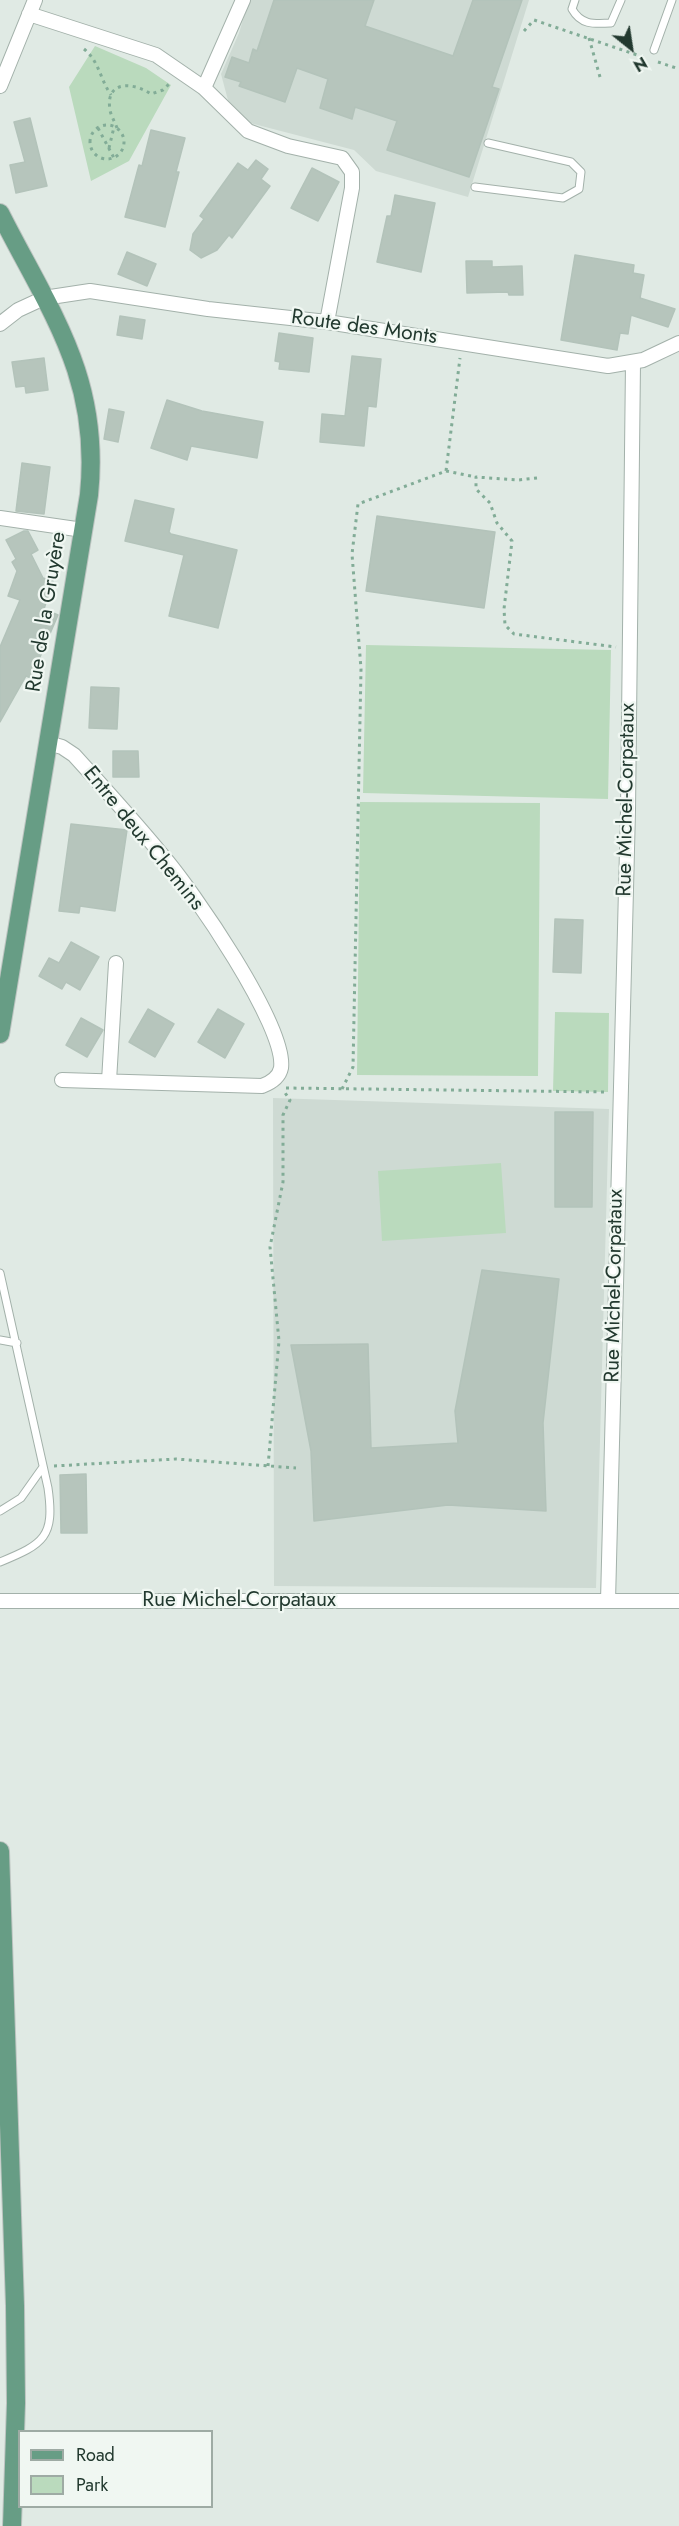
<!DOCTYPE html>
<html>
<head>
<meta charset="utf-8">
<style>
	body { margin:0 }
	#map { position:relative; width:679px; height:2526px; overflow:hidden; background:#e0eae4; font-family:Jost,sans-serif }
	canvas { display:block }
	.legend { position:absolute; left:18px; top:2430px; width:195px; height:78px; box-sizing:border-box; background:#f0f7f2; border:2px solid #9eaba4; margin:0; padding:8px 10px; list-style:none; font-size:18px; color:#22392f }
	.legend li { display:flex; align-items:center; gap:12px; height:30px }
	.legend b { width:30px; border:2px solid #9eaba4 }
	.north { position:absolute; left:601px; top:18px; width:60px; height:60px; -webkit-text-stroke:4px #f0f7f2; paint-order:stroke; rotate:150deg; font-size:16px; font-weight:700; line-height:24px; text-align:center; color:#22392f }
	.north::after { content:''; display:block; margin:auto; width:21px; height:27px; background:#22392f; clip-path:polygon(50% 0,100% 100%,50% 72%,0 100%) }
</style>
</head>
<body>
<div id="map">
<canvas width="679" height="2526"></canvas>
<ul class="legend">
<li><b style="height:8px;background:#679d85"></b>Road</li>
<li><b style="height:16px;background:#badabd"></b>Park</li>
</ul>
<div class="north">N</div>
</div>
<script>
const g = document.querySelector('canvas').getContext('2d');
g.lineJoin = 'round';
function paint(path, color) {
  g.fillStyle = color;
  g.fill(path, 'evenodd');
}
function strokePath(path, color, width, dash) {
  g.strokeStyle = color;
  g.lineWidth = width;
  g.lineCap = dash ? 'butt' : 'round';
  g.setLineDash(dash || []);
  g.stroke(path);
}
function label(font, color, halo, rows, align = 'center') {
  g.font = font + ' Jost,sans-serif';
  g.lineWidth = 4.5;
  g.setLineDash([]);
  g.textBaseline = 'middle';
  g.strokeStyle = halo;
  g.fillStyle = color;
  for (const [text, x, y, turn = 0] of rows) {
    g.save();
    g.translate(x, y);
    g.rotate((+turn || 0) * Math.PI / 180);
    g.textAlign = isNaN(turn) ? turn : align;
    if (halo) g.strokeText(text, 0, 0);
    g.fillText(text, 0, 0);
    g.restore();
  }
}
paint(new Path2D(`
	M249,0H529L468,197L376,171L354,150L250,123L229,104L221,74L239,33Z
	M273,1098L609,1109L596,1588L274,1586Z`), '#cedad3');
paint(new Path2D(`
	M95,46L146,68L171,85L129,161L91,181L69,87Z
	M366,645L611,650L608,799L363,793Z
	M360,802L540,803L538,1076L357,1075Z
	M555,1012L609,1013L608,1092L553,1091Z
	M501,1163L506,1233L382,1241L378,1171Z`), '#badabd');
const building = new Path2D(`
	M274,0H374L365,26L453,56L473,0H522L492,87L499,89L469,177L387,150L397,121L355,107L352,119L320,108L328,79L297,68L285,102L239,86L241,82L225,77L232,57L249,63L253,49L257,51Z
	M30,118L47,186L16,193L10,165L25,162L14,122Z
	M151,130L185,138L176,172H179L165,227L125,217L139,165L142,166Z
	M256,160L268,169L261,179L270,186L232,238L229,235L217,250L201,258L190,250L193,234L204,219L200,216L238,163L248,170Z
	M312,168L339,182L318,221L291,208Z
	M395,195L435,203L421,272L377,262L387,216H391Z
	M127,252L156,264L147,286L118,274Z
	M575,255L634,265L633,273L644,275L640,298L675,309L668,327L631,315L628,334L620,333L617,350L561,340Z
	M466,261H492V267L522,266L523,295H509L508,292L467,293Z
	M120,316L145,320L142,339L117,335Z
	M279,333L313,338L309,372L279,369L280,362L275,361Z
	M352,356L381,359L376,407L368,406L364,446L320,442L322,414L345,416Z
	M44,358L48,390L26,393L25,386L16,387L12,362Z
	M167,400L202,411L263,422L257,458L191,446L187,460L151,448Z
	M109,409L124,412L118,442L104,439Z
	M22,463L50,467L44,514L16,511Z
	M135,500L174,509L169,532L171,534L237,550L218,628L169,616L184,555L125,541Z
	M377,516L495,532L484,608L366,591Z
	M24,531H28L38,550L31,554L43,578L53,581L44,609L58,615L31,678L26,676L0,722V647L20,600L8,596L17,571L12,562L16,559L6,540Z
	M91,687L119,688L117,729L89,728Z
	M113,751H138L139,777H113Z
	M71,824L127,830L115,911L80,906L79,913L59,911Z
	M555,919L583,920L581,973L553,972Z
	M71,942L99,957L80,990L66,982L62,989L39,976L49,958L59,963Z
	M148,1009L174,1024L155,1057L129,1042Z
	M218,1009L244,1024L225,1058L198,1042Z
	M81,1018L103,1030L87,1057L66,1045Z
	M555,1112H593L592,1207H555Z
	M482,1270L559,1279L543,1423L546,1511L448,1505L314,1521L311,1451L291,1345L368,1344L371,1448L458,1443L455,1411Z
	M86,1474L87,1533H61L60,1475Z`);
paint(building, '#b6c5bc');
strokePath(building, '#b3c3ba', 1.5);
const lane = new Path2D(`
	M575,0L572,9C581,25 593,24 611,23L621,0
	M654,50L672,0
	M475,187L563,198L579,189L581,172L571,162L488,143
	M0,1273L48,1488C55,1537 44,1544 0,1562
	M0,1340L17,1343
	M0,1511L21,1498L43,1467`);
const street = new Path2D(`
	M29,14L156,55L204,88L248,131L288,146L342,158L352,172V188L327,322
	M0,86L35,0
	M204,88L243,0
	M0,324L18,310L44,298L90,291L208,309L327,322L608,366L643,360L679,343
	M0,518L83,530
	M48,743L62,747L74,755C104,788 134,821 162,855C191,888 287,1027 281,1068C279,1078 270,1083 262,1086L62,1080
	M109,1081L116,963
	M0,1601H608L628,810L633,363
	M608,1601H679`);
const primary = new Path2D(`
	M0,213C50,312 101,377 89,495L0,1034
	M0,1851L15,2306L16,2403L12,2526`);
strokePath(lane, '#a3b1aa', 9);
strokePath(street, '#a3b1aa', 16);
strokePath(primary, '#bdc4c1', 20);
strokePath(new Path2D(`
	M524,31L534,20L643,57
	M589,38L600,77
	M84,49C99,61 100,79 111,95
	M658,62L679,69
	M90 142a17 17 0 1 1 34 0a17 17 0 1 1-34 0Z
	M98,128L114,158
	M117,128C115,122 111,116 110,110C105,80 133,82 151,94L163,90L170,83
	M109,148L114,127
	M446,471L476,477
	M537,478L518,480L476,477V489L490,503L497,523L512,541L504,609L505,625L514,634L616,647
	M286,1088L607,1092
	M342,1089L353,1067L361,669L352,554L358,504L446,471L460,358
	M54,1466L176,1459L296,1468
	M268,1466L279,1341L270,1247L283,1182V1115L290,1100L283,1090`), '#82ac97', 3, [3, 4.5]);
strokePath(lane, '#fff', 7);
strokePath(street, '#fff', 14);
strokePath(primary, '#679d85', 18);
label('21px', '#22392f', '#f0f7f2', [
	["Route des Monts",364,328,8],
	["Rue de la Gruyère",47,612,-81],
	["Rue Michel-Corpataux",627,800,-89],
	["Entre deux Chemins",143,839,51],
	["Rue Michel-Corpataux",615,1286,-89],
	["Rue Michel-Corpataux",239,1601]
]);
</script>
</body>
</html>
